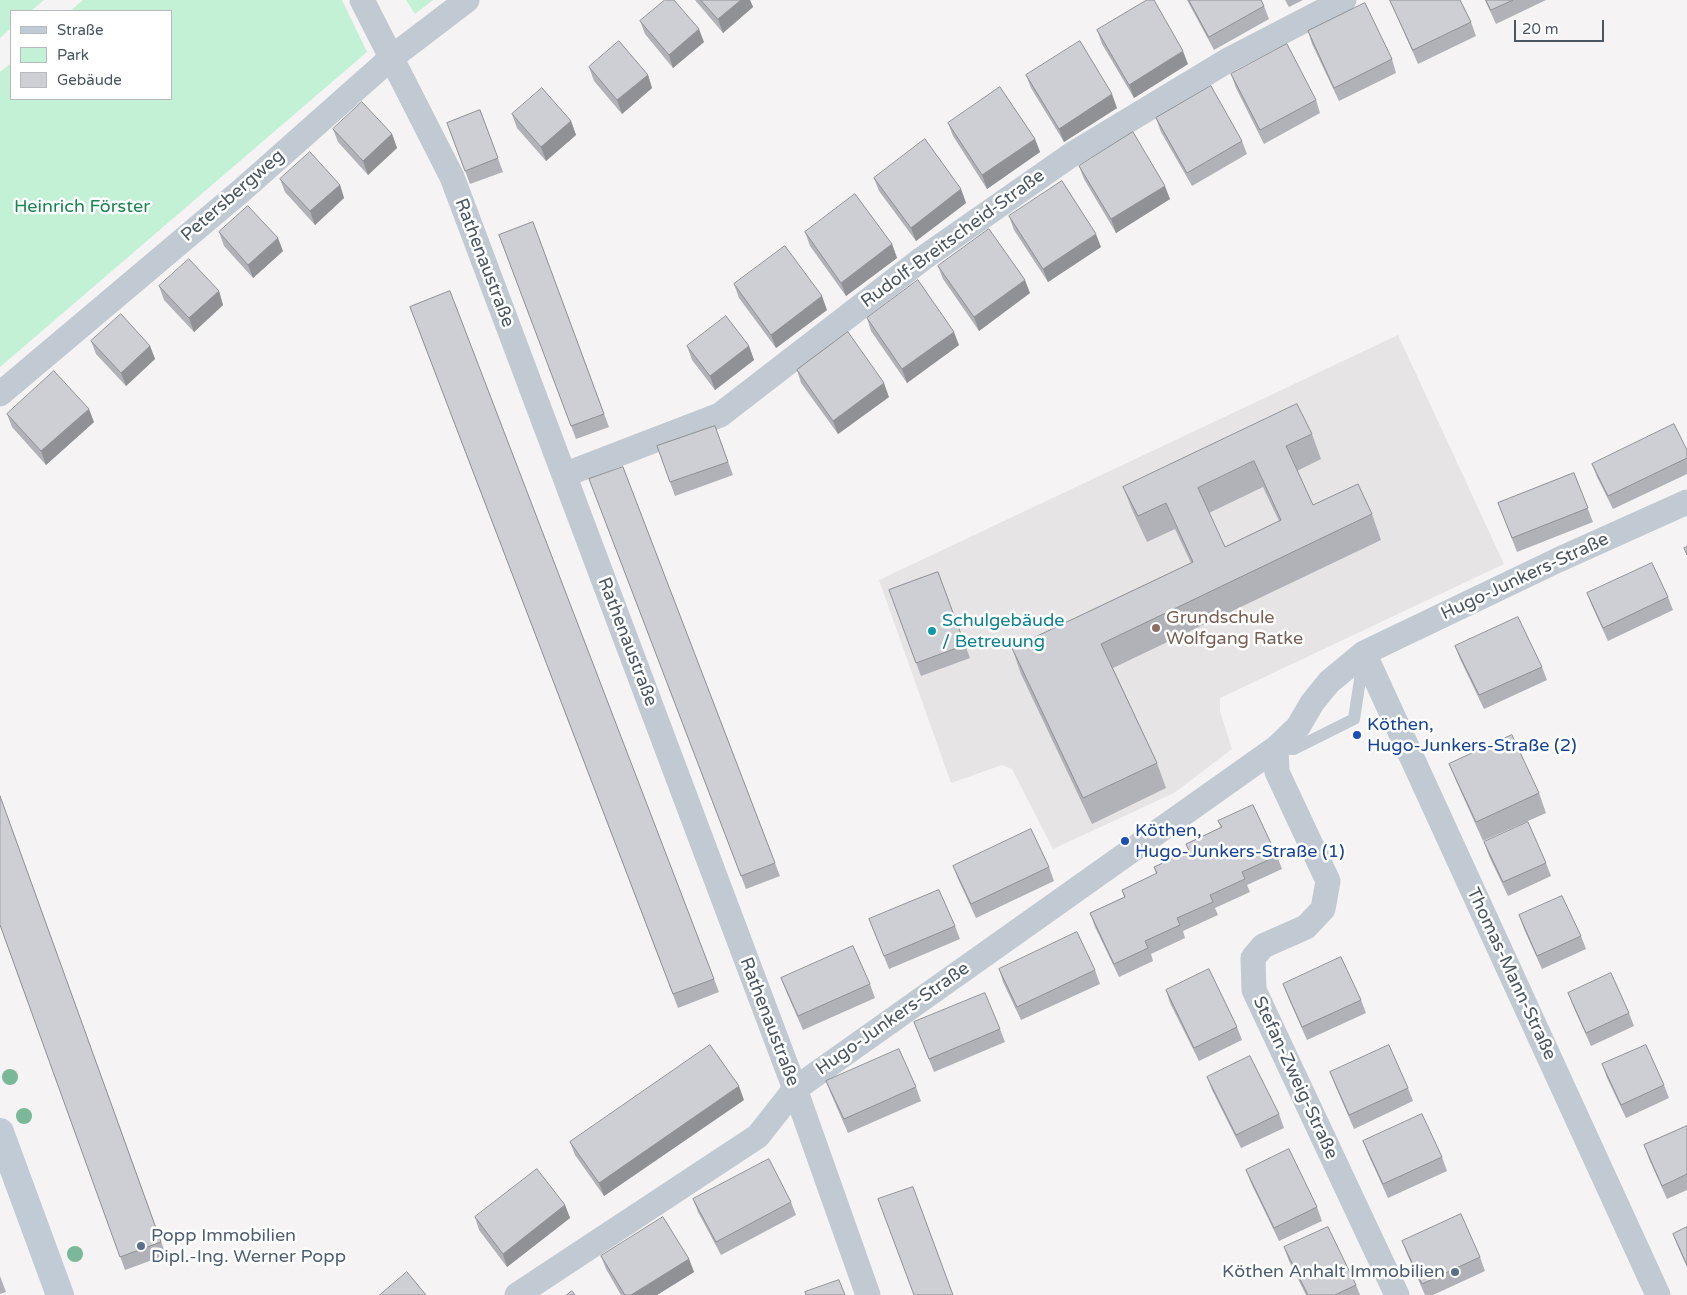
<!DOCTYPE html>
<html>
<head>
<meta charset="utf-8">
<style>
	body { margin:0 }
	#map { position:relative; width:1687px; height:1295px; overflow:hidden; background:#f5f3f3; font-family:"Varela Round",sans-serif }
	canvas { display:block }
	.legend { position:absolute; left:10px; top:10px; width:162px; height:90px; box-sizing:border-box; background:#fff; border:1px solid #b7bbc0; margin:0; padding:6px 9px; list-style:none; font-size:15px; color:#4a5661 }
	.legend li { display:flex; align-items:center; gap:10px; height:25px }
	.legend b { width:25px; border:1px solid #b7bbc0 }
	.scale { position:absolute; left:1514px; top:20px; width:90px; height:22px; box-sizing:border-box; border:2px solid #4a5661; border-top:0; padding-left:6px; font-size:15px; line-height:18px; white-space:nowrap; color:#4a5661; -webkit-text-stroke:4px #fff; paint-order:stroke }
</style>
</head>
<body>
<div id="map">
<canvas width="1687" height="1295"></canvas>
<ul class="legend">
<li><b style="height:6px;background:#c1cbd6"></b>Straße</li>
<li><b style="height:14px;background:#c3f1d5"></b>Park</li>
<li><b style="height:14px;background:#cdcfd5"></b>Gebäude</li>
</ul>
<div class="scale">20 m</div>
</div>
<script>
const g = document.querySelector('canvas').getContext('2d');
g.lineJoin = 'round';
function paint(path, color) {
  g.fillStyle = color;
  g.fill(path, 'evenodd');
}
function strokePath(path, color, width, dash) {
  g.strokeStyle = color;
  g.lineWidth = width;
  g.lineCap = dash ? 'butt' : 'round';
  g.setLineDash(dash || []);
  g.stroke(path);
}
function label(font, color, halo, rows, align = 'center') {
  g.font = font + ' "Varela Round",sans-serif';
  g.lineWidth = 5;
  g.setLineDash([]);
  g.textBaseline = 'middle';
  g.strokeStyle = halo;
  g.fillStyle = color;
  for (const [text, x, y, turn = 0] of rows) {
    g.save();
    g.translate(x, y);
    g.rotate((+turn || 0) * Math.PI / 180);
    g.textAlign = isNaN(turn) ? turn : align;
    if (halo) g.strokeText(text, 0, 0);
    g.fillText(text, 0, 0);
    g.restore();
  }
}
paint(new Path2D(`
	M1398,335L1504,564L1220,698V711L1232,749L1174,793L1053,849L1012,769L1002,765L951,783L879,580Z`), '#e6e4e5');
paint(new Path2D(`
	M0,0H44L31,11H11V28L0,38Z
	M83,0H342L367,52L0,367V72L11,63V99H171V11H70Z
	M406,0H433L415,14Z`), '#c3f1d5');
strokePath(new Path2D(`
	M1276,748L1294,749L1354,719L1363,660`), '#c1cad2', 12);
strokePath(new Path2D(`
	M362,0L452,177L795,1089L868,1295
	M0,394L241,191L391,58L467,0
	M564,475L720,415L922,259L1071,155L1230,59L1344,0
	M1364,653L1658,1295
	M1276,748L1277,772L1328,881L1323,909L1306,927L1263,946L1253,958L1254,990L1397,1295
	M517,1295L758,1136L795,1089L1276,748L1298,727L1312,703L1329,682L1364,653L1558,560L1687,502`), '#c1cad2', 25);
strokePath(new Path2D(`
	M0,1132L60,1295`), '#c1cbd6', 28);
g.fillStyle = '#7bb799';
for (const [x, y] of [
	[10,1077],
	[24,1116],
	[75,1254]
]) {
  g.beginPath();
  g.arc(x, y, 8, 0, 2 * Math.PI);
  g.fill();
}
paint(new Path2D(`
	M695,0H750L753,7L723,33Z
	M1187,0H1261L1264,6L1269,19L1214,50Z
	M1285,0H1303L1289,7Z
	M1390,0H1460L1471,22L1476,36L1418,64Z
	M1485,0H1546L1496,24Z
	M640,21L704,42L673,68L645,34Z
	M1097,30L1188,64L1134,98L1102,44Z
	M1308,31L1392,59L1396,73L1339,101L1312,44Z
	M589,67L648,75L652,88L622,114L594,81Z
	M1231,74L1316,100L1320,113L1264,144L1236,88Z
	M1026,75L1117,108L1064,142L1031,88Z
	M480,110L503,172L470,184L447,123Z
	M512,114L571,121L576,135L546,161L517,128Z
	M1156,118L1242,141L1247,154L1192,186L1161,132Z
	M948,123L1035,139L1040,152L987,189L953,136Z
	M333,129L392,134L397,148L368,175L338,142Z
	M1079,166L1170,199L1116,233L1084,179Z
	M874,178L961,189L966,203L916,241L879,191Z
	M280,179L340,185L344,198L315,225L285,192Z
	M1009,216L1101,247L1048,282L1014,230Z
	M533,222L609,427L576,439L499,235Z
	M219,232L283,251L253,278L224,246Z
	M805,232L892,244L897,258L846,296L810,246Z
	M938,266L1030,293L979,331L943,279Z
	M734,284L827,310L776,348L739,298Z
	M159,286L219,291L223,305L194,332L164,300Z
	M450,291L719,992L678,1008L410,307Z
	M867,318L959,345L907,383L871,331Z
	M91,341L150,346L155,359L126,386L96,354Z
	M687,346H749L754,360L715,390L692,360Z
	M797,370L889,397L838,434L801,383Z
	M7,414L94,422L46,465L12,427Z
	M715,426L733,475L675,496L657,446Z
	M1312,434L1321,459L1297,471L1313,505L1372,514L1381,540L1113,668L1157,763L1166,788L1092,824L1021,674L1012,648L1191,563L1175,529L1147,542L1133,512L1123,487ZM1263,487L1279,521L1225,547L1209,513Z
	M1687,450V474L1613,509L1597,477L1592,464Z
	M623,467L780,876L746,889L589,479Z
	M1574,473L1593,522L1517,552L1498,503Z
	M938,572L970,658L921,676L889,590Z
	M1587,593L1668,597L1673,610L1608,641L1592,606Z
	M1455,646L1542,667L1547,680L1484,709L1460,659Z
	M1449,764L1539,793L1546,813L1483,841L1457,783Z
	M0,796L166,1255L125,1270L0,925Z
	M1218,821L1277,856L1282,869L1247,885L1250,892L1215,908L1218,915L1183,931L1185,938L1151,954L1153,961L1119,977L1095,927L1090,913L1124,897L1122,890L1156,874L1154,867L1189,851L1186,844L1221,828Z
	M1484,842L1546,863L1551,876L1508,896L1489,856Z
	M953,866L1049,867L1054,881L976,918L958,879Z
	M1519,915L1581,936L1586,949L1542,969L1524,929Z
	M869,919L955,926L960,939L889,969Z
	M999,969L1095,970L1100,984L1021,1020L1003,982Z
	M781,978L870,984L875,998L803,1030L786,991Z
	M1283,984L1361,1000L1366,1013L1307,1040L1288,997Z
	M1166,990L1237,1027L1242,1040L1199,1061L1170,1003Z
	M1568,993L1629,1013L1634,1026L1591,1046L1573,1006Z
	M914,1022L1000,1029L1005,1042L934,1072Z
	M1602,1064L1664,1085L1669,1098L1626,1118L1607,1078Z
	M1330,1072L1408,1088L1413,1101L1354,1129L1335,1085Z
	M1207,1077L1279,1114L1284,1128L1241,1148L1212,1090Z
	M826,1081L916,1087L921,1101L848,1133L831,1094Z
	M744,1100L604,1196L575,1155L570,1142Z
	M1687,1126V1190L1667,1199L1649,1159L1644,1145Z
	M1363,1141L1442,1157L1447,1171L1388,1198L1368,1154Z
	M1246,1170L1317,1207L1322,1221L1279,1241L1251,1183Z
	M693,1199L791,1202L796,1215L721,1255L698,1212Z
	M565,1205L570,1218L507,1267L479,1230L475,1217Z
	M1687,1227V1267L1678,1247L1673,1234Z
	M1402,1241L1480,1257L1485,1271L1433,1295H1425L1407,1254Z
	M1284,1247L1356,1285L1360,1295H1306L1289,1261Z
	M601,1256L689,1259L694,1272L657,1295H621L606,1269Z
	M0,1276L6,1292L0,1294Z`), '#b0b2b7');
paint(new Path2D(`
	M741,0H750L753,7L723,33L718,19Z
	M699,29L704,42L673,68L669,55Z
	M1183,51L1188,64L1134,98L1129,85Z
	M648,75L652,88L622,114L617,100Z
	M1112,94L1117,108L1064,142L1059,129Z
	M571,121L576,135L546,161L541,147Z
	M392,134L397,148L368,175L363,161Z
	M1035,139L1040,152L987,189L982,175Z
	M340,185L344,198L315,225L310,211Z
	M1165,186L1170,199L1116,233L1111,219Z
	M961,189L966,203L916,241L911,228Z
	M1096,234L1101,247L1048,282L1043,269Z
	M278,238L283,251L253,278L248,265Z
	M892,244L897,258L846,296L841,283Z
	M1025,280L1030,293L979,331L974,317Z
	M219,291L223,305L194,332L189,318Z
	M822,296L827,310L776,348L771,335Z
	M954,332L959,345L907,383L902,369Z
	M150,346L155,359L126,386L121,373Z
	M749,346L754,360L715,390L710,376Z
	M884,383L889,397L838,434L833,421Z
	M89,409L94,422L46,465L41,451Z
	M739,1086L744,1100L604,1196L599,1183Z
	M565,1205L570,1218L507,1267L503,1254Z
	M689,1259L694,1272L657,1295H631Z`), '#909195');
const building = new Path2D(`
	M665,0H674L699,29L669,55L640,21Z
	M701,0H741L718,19Z
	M1147,0H1154L1183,51L1129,85L1097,30Z
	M1189,0H1261L1264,6L1209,37Z
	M1390,0H1460L1471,22L1413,50Z
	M1486,0H1513L1491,10Z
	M1365,3L1392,59L1334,88L1308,31Z
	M619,41L648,75L617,100L589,67Z
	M1080,41L1112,94L1059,129L1026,75Z
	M1287,44L1316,100L1260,130L1231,74Z
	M1211,86L1242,141L1187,173L1156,118Z
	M1000,87L1035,139L982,175L948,123Z
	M542,88L571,121L541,147L512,114Z
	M362,102L392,134L363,161L333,129Z
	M480,110L498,158L465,171L447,123Z
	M1133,132L1165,186L1111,219L1079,166Z
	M925,139L961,189L911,228L874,178Z
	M310,152L340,185L310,211L280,179Z
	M1062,181L1096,234L1043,269L1009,216Z
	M855,194L892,244L841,283L805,232Z
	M248,206L278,238L248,265L219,232Z
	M533,222L604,414L571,426L499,235Z
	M989,229L1025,280L974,317L938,266Z
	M785,246L822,296L771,335L734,284Z
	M189,259L219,291L189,318L159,286Z
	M918,280L954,332L902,369L867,318Z
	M450,291L714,979L673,994L410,307Z
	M121,314L150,346L121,373L91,341Z
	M726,316L749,346L710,376L687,346Z
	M848,332L884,383L833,421L797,370Z
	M54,371L89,409L41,451L7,414Z
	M1297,404L1312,434L1286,446L1313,505L1358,484L1372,514L1101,644L1157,763L1083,798L1012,648L1193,562L1166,503L1138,516L1123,487ZM1254,461L1281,520L1225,547L1198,488Z
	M1674,424L1687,450V458L1608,496L1592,464Z
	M715,426L728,462L670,482L657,446Z
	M623,467L775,863L741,876L589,479Z
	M1574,473L1588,508L1512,538L1498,503Z
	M1687,547V555L1684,548Z
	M1652,563L1668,597L1603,628L1587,593Z
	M938,572L965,645L916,663L889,590Z
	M1518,617L1542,667L1479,695L1455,646Z
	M1512,735L1539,793L1476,822L1449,764Z
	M0,796L161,1242L120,1257L0,925Z
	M1253,805L1277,856L1242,872L1245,879L1210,895L1213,902L1177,918L1180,925L1145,941L1148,948L1114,964L1090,913L1125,897L1122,890L1157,873L1154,867L1189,851L1186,844L1222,827L1218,821Z
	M1528,822L1546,863L1503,882L1484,842Z
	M1031,829L1049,867L971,904L953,866Z
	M939,890L955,926L884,956L869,919Z
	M1562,896L1581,936L1537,956L1519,915Z
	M1077,932L1095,970L1017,1007L999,969Z
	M853,946L870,984L798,1016L781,978Z
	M1341,957L1361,1000L1302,1027L1283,984Z
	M1209,969L1237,1027L1194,1048L1166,990Z
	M1611,973L1629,1013L1586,1033L1568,993Z
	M985,993L1000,1029L929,1059L914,1022Z
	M710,1045L739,1086L599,1183L570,1142Z
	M1389,1045L1408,1088L1349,1115L1330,1072Z
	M1646,1045L1664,1085L1621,1105L1602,1064Z
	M899,1049L916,1087L844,1119L826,1081Z
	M1250,1056L1279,1114L1236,1135L1207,1077Z
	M1422,1114L1442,1157L1383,1184L1363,1141Z
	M1687,1126V1174L1662,1186L1644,1145Z
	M1289,1149L1317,1207L1274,1228L1246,1170Z
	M769,1159L791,1202L716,1242L693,1199Z
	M537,1169L565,1205L503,1254L475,1217Z
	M913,1187L953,1295H914L878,1199Z
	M1461,1214L1480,1257L1422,1284L1402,1241Z
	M663,1217L689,1259L631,1295H625L601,1256Z
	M1328,1227L1356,1285L1335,1295H1308L1284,1247Z
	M1687,1227V1265L1673,1234Z
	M407,1272L426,1295H380Z
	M839,1280L845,1295H806L805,1292Z
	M572,1291L575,1295H567Z`);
paint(building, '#cdcfd5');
strokePath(building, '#909195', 1);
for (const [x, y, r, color] of [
	[1156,628,5,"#8d6e63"],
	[932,631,5,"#0f9aa8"],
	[1357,735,5,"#1a4fb4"],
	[1125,841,5,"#1a4fb4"],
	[141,1246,5,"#5c6f8a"],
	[1455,1272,5,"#5c6f8a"]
]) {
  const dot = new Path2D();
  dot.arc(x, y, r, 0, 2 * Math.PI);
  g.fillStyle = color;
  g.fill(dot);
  strokePath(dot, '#fff', 2);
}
label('18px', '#4a5661', '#fff', [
	["Petersbergweg",233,196,-41],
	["Rudolf-Breitscheid-Straße",953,239,-36],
	["Rathenaustraße",484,263,69],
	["Hugo-Junkers-Straße",1525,577,-25],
	["Rathenaustraße",627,642,69],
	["Thomas-Mann-Straße",1511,974,65],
	["Hugo-Junkers-Straße",893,1019,-35],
	["Rathenaustraße",769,1022,69],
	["Stefan-Zweig-Straße",1295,1078,65]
]);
label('18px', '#17864f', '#fff', [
	["Heinrich Förster",82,207]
]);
label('18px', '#785e54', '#fff', [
	["Grundschule",1166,618],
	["Wolfgang Ratke",1166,639]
], 'left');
label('18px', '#0d838f', '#fff', [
	["Schulgebäude",942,621],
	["/ Betreuung",942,642]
], 'left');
label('18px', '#164399', '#fff', [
	["Köthen,",1367,725],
	["Hugo-Junkers-Straße (2)",1367,746],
	["Köthen,",1135,831],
	["Hugo-Junkers-Straße (1)",1135,852]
], 'left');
label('18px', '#4e5e75', '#fff', [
	["Popp Immobilien",151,1236],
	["Dipl.-Ing. Werner Popp",151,1257],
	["Köthen Anhalt Immobilien",1445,1272,"right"]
], 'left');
</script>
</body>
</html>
